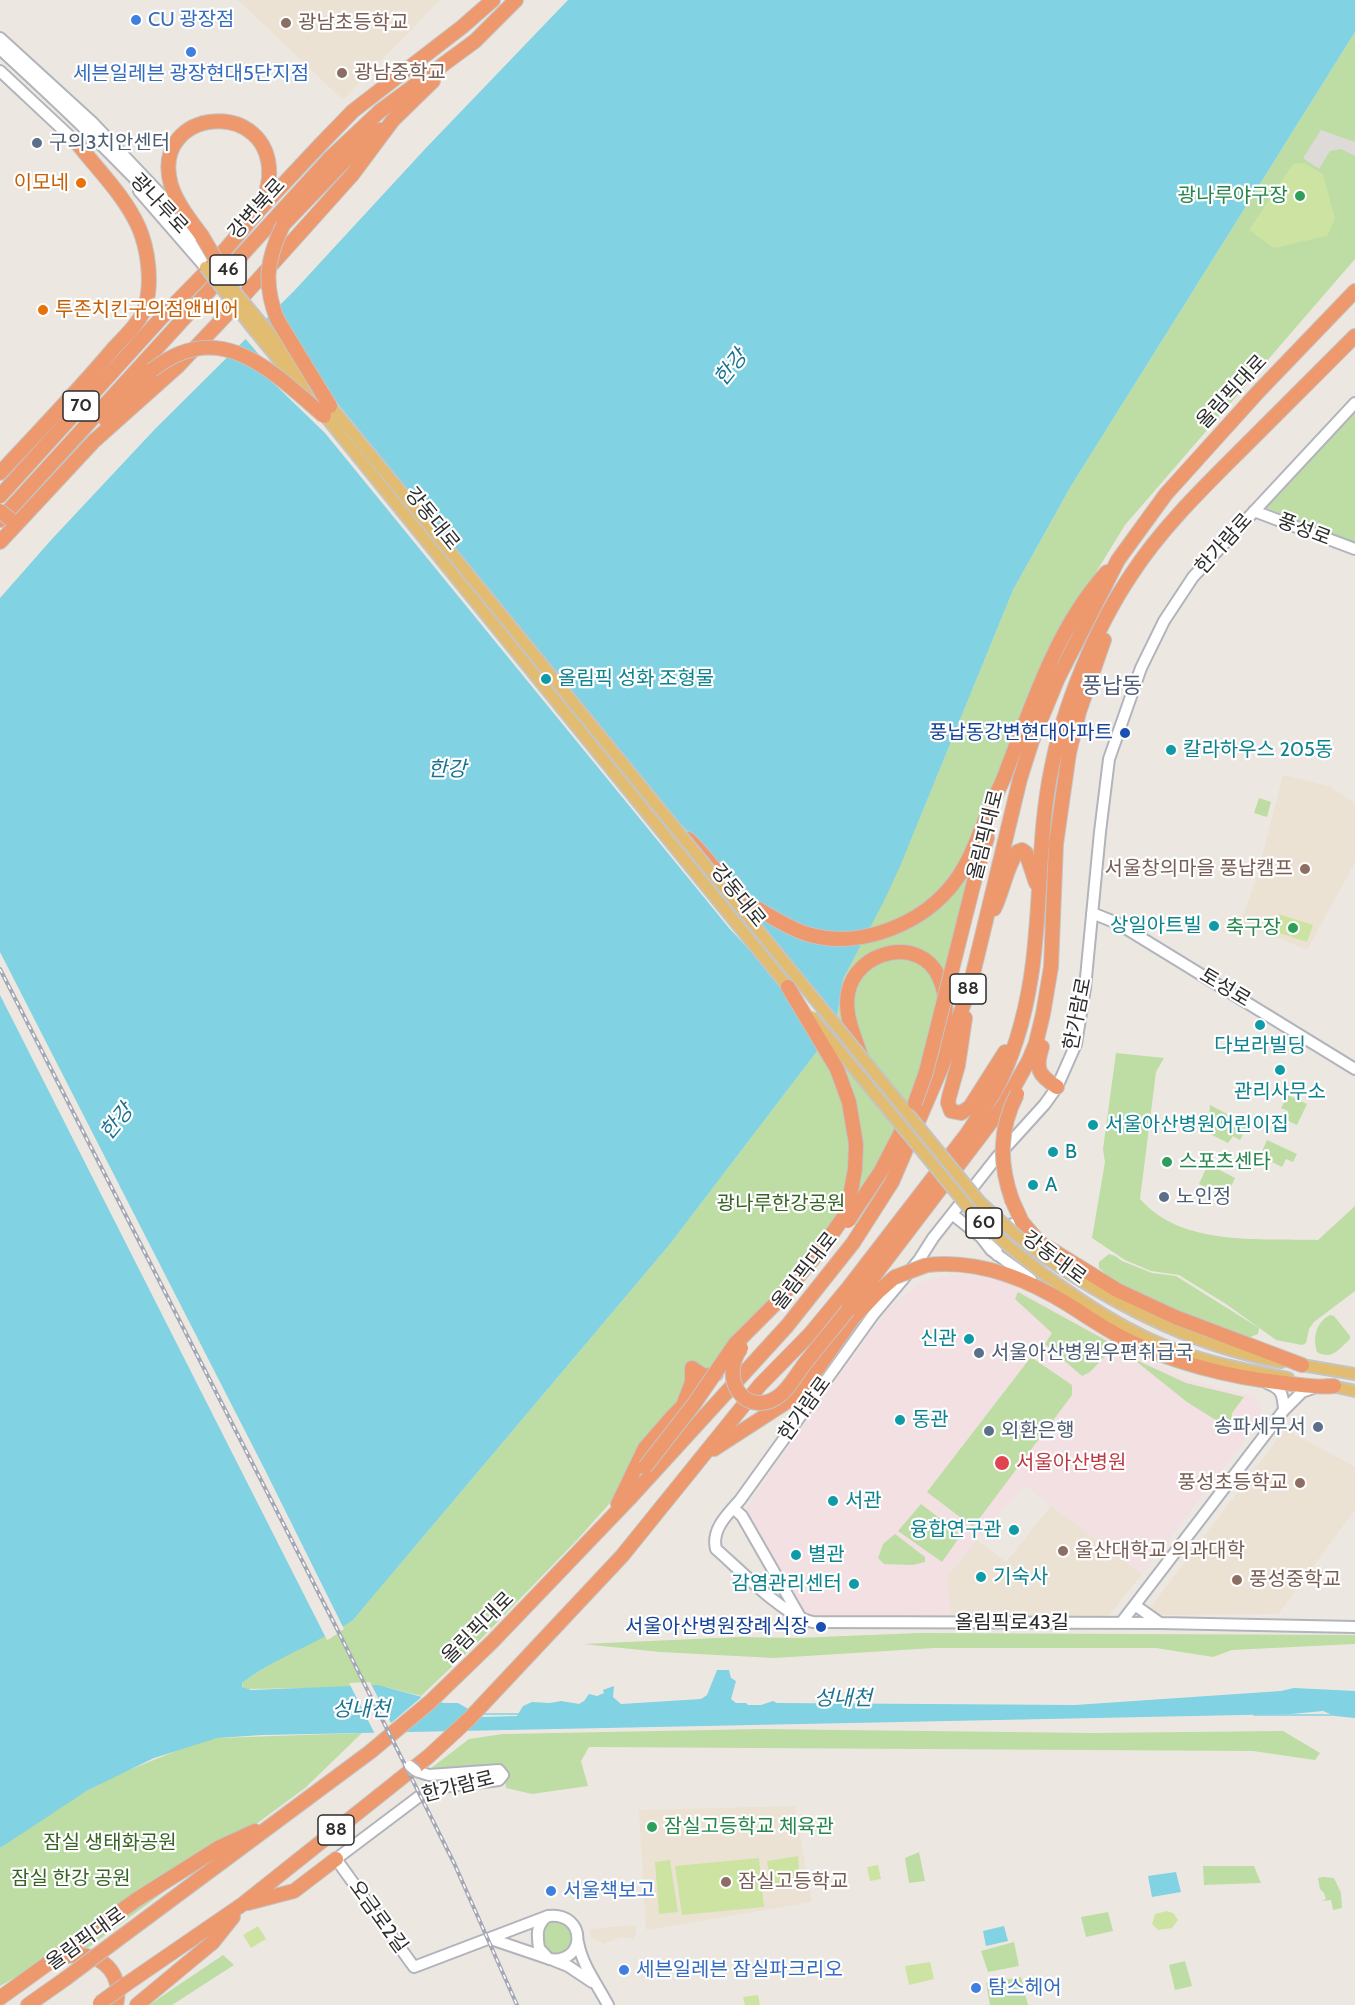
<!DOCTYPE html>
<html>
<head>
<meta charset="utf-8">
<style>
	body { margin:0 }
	canvas { display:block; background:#ede7e1 }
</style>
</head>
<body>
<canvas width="1355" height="2005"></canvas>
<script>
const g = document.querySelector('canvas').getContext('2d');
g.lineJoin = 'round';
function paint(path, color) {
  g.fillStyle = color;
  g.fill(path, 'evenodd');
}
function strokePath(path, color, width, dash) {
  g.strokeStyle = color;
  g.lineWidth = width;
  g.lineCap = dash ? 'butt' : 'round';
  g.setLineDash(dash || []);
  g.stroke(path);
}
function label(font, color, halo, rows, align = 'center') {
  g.font = font + ' Cabin,"Noto Sans KR",sans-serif';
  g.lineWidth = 4.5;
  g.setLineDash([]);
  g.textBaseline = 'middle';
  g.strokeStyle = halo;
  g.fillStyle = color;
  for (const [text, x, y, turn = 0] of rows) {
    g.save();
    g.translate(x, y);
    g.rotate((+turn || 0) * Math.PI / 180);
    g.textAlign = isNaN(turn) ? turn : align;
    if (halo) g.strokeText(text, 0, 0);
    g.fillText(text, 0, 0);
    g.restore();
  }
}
paint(new Path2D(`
	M238,0H440L343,100Z
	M1283,775L1330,786L1355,804V862L1307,950L1263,932L1239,927L1257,876Z
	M1285,1429L1355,1467V1510L1278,1614L1160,1615L1150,1608Z
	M1051,1506L1142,1574L1108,1617H951L947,1577L977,1540L1006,1562Z
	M795,1806L812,1902L646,1930L639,1810Z
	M636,1925V1932L634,1939L621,1937L604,1944L591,1938L590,1929Z`), '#ece2d3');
paint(new Path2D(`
	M961,1274L999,1279L1141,1357L1190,1380L1254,1396L1261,1407L1260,1418L1256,1426L1142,1574L1024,1485L947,1576L951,1617L807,1616L800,1612L745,1511L792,1441L889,1308L923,1281Z`), '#f2e0e3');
paint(new Path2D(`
	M1355,32V259L1125,525L1063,626L1011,742L914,1090L885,1156L792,1287L709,1392L577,1540L478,1642L421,1696L386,1687L243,1689L242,1683C276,1657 316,1641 353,1620L670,1244L821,1046L837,1016L843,979L909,844L1013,590L1071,486Z
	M1355,412V543L1264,507Z
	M1259,798L1271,802L1267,817L1254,813Z
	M1116,1053L1164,1058L1156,1072L1140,1199C1182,1247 1260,1238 1318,1240L1355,1206V1291L1314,1322L1309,1329L1306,1343L1302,1345L1276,1340L1226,1304L1179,1275L1151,1271L1125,1260L1092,1238L1105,1162L1103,1149Z
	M1288,1095L1307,1104L1297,1125L1284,1119L1288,1111L1281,1108Z
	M1210,1105L1248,1125L1240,1140L1233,1136L1228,1143L1208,1133Z
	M1267,1140L1297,1154L1293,1162L1286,1159L1282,1167L1260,1156Z
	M1208,1164L1235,1178L1226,1197L1199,1184Z
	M1109,1254L1115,1256L1122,1261L1152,1273L1176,1276L1259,1328L1258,1334L1248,1338L1175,1315L1108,1281L1106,1274L1099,1268V1262Z
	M1018,1292L1107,1341L1110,1351L1090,1372L1082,1376L1045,1344L1052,1333L1015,1299Z
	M1330,1315L1334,1316L1350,1336V1339C1340,1348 1332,1361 1317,1352C1313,1338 1315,1323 1330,1315Z
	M1031,1357L1072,1385V1395L973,1527L927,1492Z
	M1132,1358L1186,1383L1244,1397L1232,1413L1230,1429L1187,1402Z
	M921,1504L961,1535L942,1562L898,1531Z
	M895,1534L925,1557V1562L913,1565L884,1564L878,1558L883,1544Z
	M919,1633L1355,1635V1644L1232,1650L1213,1657L1156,1648H934L774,1658L660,1652L583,1644L739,1637L796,1638Z
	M761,1729L1092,1733L1283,1731L1320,1753L1315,1760L1253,1751L589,1747L581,1761L588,1786L532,1794L506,1788L504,1766L430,1769L469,1739L503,1734Z
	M362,1733L305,1788L85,1950L49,1959L0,1986V1848L70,1800L112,1777L193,1744L217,1738Z
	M919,1852L925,1881L909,1883L905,1858Z
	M1203,1866H1254L1261,1883L1204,1885Z
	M1323,1877L1334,1878L1341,1893L1342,1908L1333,1910L1331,1900L1321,1901L1326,1899L1324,1893L1320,1889L1318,1878Z
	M1108,1912L1113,1931L1086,1937L1081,1917Z
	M551,1920L565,1923C573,1935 573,1942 565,1953L551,1954C541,1944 537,1930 551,1920Z
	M1014,1942L1019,1966L988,1972L981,1951Z
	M223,1955L234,1965L172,2005H149Z
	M1185,1961L1192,1986L1175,1990L1169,1965Z
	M1021,1977L1028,2005H990L986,1983Z`), '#bddda5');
paint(new Path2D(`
	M1304,163L1323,174L1335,219L1327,236L1274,248L1249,230L1293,164Z
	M1278,914L1313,925L1307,942L1273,931Z
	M798,1856L800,1882L771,1885L767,1861Z
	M759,1858L764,1907L682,1915L675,1866Z
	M670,1860L678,1912L659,1914L655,1862Z
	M878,1865L881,1879L870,1881L867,1867Z
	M1167,1911L1173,1913L1178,1920L1172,1928L1158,1930L1152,1924L1155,1914Z
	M258,1926L266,1939L251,1948L243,1935Z
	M930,1962L934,1979L909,1985L905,1966Z
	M758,1995L760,2005H745L743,1997Z`), '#cde3a2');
paint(new Path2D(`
	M1321,130L1355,142V156L1341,149L1330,151L1319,169L1303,158Z`), '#dddad8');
paint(new Path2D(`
	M568,0H1355V32L1071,486L1013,590L901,864L885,899L843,979L837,1016L821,1046L670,1244L353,1620C317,1644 276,1657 242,1683V1687L251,1690L378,1685L444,1703H458L482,1717L517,1716L523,1706L532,1702L550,1703L561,1701L579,1704L584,1701L589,1694L597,1696L604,1693L603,1690L614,1686L613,1697L621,1704L701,1699L707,1695L717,1670H729L731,1678L736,1681L731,1699L736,1703H746L748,1705H761L773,1701L777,1703L1075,1705L1281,1691L1294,1688L1355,1691V1718L1335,1716L1323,1711L1291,1714L262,1735L217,1738L154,1758L88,1790L0,1848V598L52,539L155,429L294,291L425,149Z
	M1176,1872L1181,1892L1152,1897L1148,1876Z
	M1004,1926L1008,1941L986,1946L983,1931Z`), '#81d2e2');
paint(new Path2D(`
	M264,317L325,388L678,821L743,890L741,901L839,1018L828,1041L786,989L729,928L325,433L265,375L266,363L244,337Z
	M0,952L265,1470L344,1629L331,1638L327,1640L0,995Z
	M370,1682L391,1723L425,1694L443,1699L401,1736H376L349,1683Z`), '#ede7e1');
strokePath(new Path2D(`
	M483,1714H520
	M1254,1715H1333`), '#81d2e2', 1.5);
const secondary = new Path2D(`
	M0,38L93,123L165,199
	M0,49C74,117 146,186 211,262
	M0,71L77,143
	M139,191L205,267
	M1355,403L1193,577L1164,621L1141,668L1109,759L1100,832L1085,988L1076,1044L1057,1087L1045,1104L997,1157L933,1238L919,1260L873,1315L740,1500C728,1514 711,1529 716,1549C738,1568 786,1618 813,1622L1160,1623L1355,1627
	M1254,511L1355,549
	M1092,913L1117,923L1355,1069
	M952,1214L981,1237L991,1250L1031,1279
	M997,1255L995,1237L1001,1227L1013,1224L1025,1225
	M1267,1383C1282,1389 1283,1394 1284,1410
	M733,1508L742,1516L800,1617
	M1136,1606L1160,1623
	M1121,1623L1284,1410L1302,1392L1316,1387
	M416,1771L429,1775L499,1770L503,1775L499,1780L442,1787L425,1792L336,1859L414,1967L548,1916
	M548,1916C587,1911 587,1965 549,1959L539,1948C537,1935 536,1924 548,1916Z
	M491,1939L547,1958
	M578,1942C582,1965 597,1984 608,2005
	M553,1960L568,1966L592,1982`);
const primary = new Path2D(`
	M257,318L309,381
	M250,325L309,397
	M327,402L409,501
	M321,411L401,510
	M1043,1256C1114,1305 1194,1347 1281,1362
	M1041,1272C1084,1303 1129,1334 1181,1352C1216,1364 1252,1371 1288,1378
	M1296,1364L1355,1374
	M1327,1385L1355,1391`);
const highway = new Path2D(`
	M283,225L358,147L380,130
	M202,236C191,221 177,204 171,185C149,107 274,96 269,178C268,187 265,196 263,205
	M106,420L152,370
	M0,473C38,432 78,391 114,348C125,336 142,321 146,304C152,281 148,249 139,228C125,196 98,170 77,143
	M0,496L162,317L205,273L262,207L320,145L353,111L462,27L493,0
	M0,520L331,157L380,111L475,41L516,0
	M0,542L94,441L178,366L230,311L352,175L393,120L433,81
	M688,839C709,858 731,895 754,907C771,916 788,928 807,934C860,950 924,924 956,880C972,858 980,831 991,806C996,794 1003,782 1007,769C1034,701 1057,627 1107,572
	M977,870L987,838
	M994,909C1003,891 1006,868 1017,852L1022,850L1026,853L1036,883
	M965,1018L958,1065L949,1097L948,1103L951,1111L961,1113L970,1107L1005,1052
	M1042,1047C1035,1069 1038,1075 1057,1087
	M861,1056C854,1035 844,1015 848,993C856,950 920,935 939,977C949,998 945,1023 943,1045
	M863,1198L881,1171L915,1105
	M1012,1200L1022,1222L1039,1242L1117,1290L1175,1317L1302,1365
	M927,1265C978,1259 1026,1278 1069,1305C1088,1317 1106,1330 1127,1340C1177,1364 1229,1377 1284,1383C1301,1385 1317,1388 1334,1386
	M848,1310L1004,1105L1029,1060L1036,1043L1043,1014L1051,967L1056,844L1069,753L1079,712L1104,640
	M684,1403L692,1382V1368L704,1376L716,1374
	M714,1449L785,1403L800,1390L815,1372L853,1318L879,1291L895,1277
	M618,1504L645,1448L672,1417L698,1391
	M248,1903L294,1891L336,1859
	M117,1940L370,1752L430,1702L493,1641L629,1499L787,1326L853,1243L892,1182L942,1066L970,986L1020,779L1032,741L1058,678L1118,560L1166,494L1258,392L1355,291
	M59,1958C93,1947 125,1967 116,2005
	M125,1985L243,1904L429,1756L469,1719L622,1556L760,1385L810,1334L849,1287L967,1134C976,1120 986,1106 995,1091C1013,1058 1025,1015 1031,977C1042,907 1037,836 1052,766C1064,705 1096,627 1131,575C1163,526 1206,485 1247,444C1283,408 1319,372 1355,336
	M0,1998L136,1900L220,1847L255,1831
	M28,2005L65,1979
	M137,2005L213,1942L233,1917`);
strokePath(secondary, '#b2b4bc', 14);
strokePath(primary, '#c4c4c4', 14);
strokePath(highway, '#c4c4c4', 16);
strokePath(secondary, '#fff', 10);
strokePath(primary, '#e2bd71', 10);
strokePath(highway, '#ed986d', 14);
const rail = new Path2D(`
	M0,969L337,1629L454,1863L517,2005`);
strokePath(rail, '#a4a8b5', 4);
strokePath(rail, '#fff', 1.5, [4.5]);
const secondaryBridge = new Path2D(`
	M410,1766L416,1771`);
const primaryBridge = new Path2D(`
	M213,265L257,318
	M205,267L250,325
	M409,501L980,1202L1015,1234L1043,1256
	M401,510L792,992
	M811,1016L971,1211L1006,1244L1041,1272`);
const highwayBridge = new Path2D(`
	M283,225C267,259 263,283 277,319L330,406
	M202,236L222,270
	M152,370C220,316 272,371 324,416
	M0,511L11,520
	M915,1103L926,1072L977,870
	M1012,1200C999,1163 999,1129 1017,1094
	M848,1221L863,1198
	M895,1277L927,1265
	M741,1348C719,1378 744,1417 776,1398C789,1390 797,1373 806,1362C820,1344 834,1328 848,1310
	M645,1467L694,1404L735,1344L778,1301L822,1248L843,1218L849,1202L855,1169L856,1144L849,1102L837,1069L788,987
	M65,1979L117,1940
	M100,2003L125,1985`);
strokePath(secondaryBridge, '#b2b4bc', 14, []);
strokePath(primaryBridge, '#c4c4c4', 14, []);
strokePath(highwayBridge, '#c4c4c4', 16, []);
strokePath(secondaryBridge, '#fff', 10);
strokePath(primaryBridge, '#e2bd71', 10);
strokePath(highwayBridge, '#ed986d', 14);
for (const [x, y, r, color] of [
	[136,20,6,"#3f7fe0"],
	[286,23,6,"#8d6e63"],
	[191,52,6,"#3f7fe0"],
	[342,73,6,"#8d6e63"],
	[37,143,6,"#5c6f8a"],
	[81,183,6,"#e8710a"],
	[1300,196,6,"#2e9e5b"],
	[43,310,6,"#e8710a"],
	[546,679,6,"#0f9aa8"],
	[1125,733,6,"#1a4fb4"],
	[1171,750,6,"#0f9aa8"],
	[1305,869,6,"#8d6e63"],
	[1214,926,6,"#0f9aa8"],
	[1293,928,6,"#2e9e5b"],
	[1260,1025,6,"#0f9aa8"],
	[1280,1070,6,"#0f9aa8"],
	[1093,1125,6,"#0f9aa8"],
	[1053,1152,6,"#0f9aa8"],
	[1167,1162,6,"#2e9e5b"],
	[1033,1185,6,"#0f9aa8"],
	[1164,1197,6,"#5c6f8a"],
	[969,1339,6,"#0f9aa8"],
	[979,1353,6,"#5c6f8a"],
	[900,1420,6,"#0f9aa8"],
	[1318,1427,6,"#5c6f8a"],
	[989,1431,6,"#5c6f8a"],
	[1002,1463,8,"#e0444e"],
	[1300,1483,6,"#8d6e63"],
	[833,1501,6,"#0f9aa8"],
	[1014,1530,6,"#0f9aa8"],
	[1063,1551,6,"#8d6e63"],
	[796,1555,6,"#0f9aa8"],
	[981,1577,6,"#0f9aa8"],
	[1237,1580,6,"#8d6e63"],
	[854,1584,6,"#0f9aa8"],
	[821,1627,6,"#1a4fb4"],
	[652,1827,6,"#2e9e5b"],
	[726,1882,6,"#8d6e63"],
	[551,1891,6,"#3f7fe0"],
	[624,1970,6,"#3f7fe0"],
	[976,1988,6,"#3f7fe0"]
]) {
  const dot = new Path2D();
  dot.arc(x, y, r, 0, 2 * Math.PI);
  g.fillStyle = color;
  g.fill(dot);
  strokePath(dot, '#fff', 2);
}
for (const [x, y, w] of [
	[228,270,36],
	[81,406,36],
	[968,989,36],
	[984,1223,36],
	[336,1830,36]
]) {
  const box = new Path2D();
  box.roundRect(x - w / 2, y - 15, w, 30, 4.5);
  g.fillStyle = '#fff';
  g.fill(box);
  strokePath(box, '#2d2d2d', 1.5);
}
label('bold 18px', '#2d2d2d', null, [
	["46",228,270],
	["70",81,406],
	["88",968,989],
	["60",984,1223],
	["88",336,1830]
]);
label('20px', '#366cbe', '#fff', [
	["CU 광장점",148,20],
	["세븐일레븐 광장현대5단지점",191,74,"center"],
	["서울책보고",563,1891],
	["세븐일레븐 잠실파크리오",636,1970],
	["탐스헤어",988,1988]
], 'left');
label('20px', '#785e54', '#fff', [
	["광남초등학교",298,23],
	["광남중학교",354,73],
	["서울창의마을 풍납캠프",1293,869,"right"],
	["풍성초등학교",1288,1483,"right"],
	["울산대학교 의과대학",1075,1551],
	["풍성중학교",1249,1580],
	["잠실고등학교",738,1882]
], 'left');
label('20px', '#4e5e75', '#fff', [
	["구의3치안센터",49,143],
	["노인정",1176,1197],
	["서울아산병원우편취급국",991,1353],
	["송파세무서",1306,1427,"right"],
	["외환은행",1001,1431]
], 'left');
label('20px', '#c56008', '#fff', [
	["이모네",69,183],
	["투존치킨구의점앤비어",55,310,"left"]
], 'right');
label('20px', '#27864d', '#fff', [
	["광나루야구장",1288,196],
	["축구장",1281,928],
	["스포츠센타",1179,1162,"left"],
	["잠실고등학교 체육관",664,1827,"left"]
], 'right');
label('20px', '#2d2d2d', '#fff', [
	["광나루로",159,204,47],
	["강변북로",257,209,-48],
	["올림픽대로",1232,392,-47],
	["강동대로",432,519,51],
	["풍성로",1304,530,21],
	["한가람로",1224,544,-48],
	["올림픽대로",986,835,-76],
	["강동대로",738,896,51],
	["토성로",1225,988,31],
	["한가람로",1078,1014,-79],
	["강동대로",1054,1258,37],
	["올림픽대로",805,1271,-52],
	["한가람로",805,1409,-54],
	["올림픽로43길",1012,1623],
	["올림픽대로",478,1628,-45],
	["한가람로",458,1787,-14],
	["오금로2길",378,1917,54],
	["올림픽대로",86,1939,-36]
]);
label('20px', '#0d838f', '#fff', [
	["올림픽 성화 조형물",558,679],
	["칼라하우스 205동",1183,750],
	["상일아트빌",1202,926,"right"],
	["다보라빌딩",1260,1046,"center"],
	["관리사무소",1280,1092,"center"],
	["서울아산병원어린이집",1105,1125],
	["B",1065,1152],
	["A",1045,1185],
	["신관",957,1339,"right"],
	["동관",912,1420],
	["서관",845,1501],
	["융합연구관",1002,1530,"right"],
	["별관",808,1555],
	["기숙사",993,1577],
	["감염관리센터",842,1584,"right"]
], 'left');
label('20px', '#164399', '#fff', [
	["풍납동강변현대아파트",1113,733],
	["서울아산병원장례식장",809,1627]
], 'right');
label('20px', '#376424', '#fff', [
	["광나루한강공원",781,1204],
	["잠실 생태화공원",110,1843],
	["잠실 한강 공원",71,1879]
]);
label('20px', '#be3a42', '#fff', [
	["서울아산병원",1016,1463]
], 'left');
label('italic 21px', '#1d7491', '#fff', [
	["한강",731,368,-51],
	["한강",447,770],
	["한강",117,1122,-51],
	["성내천",843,1699],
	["성내천",361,1710]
]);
label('22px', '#525d79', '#fff', [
	["풍납동",1112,687]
]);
</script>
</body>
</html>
